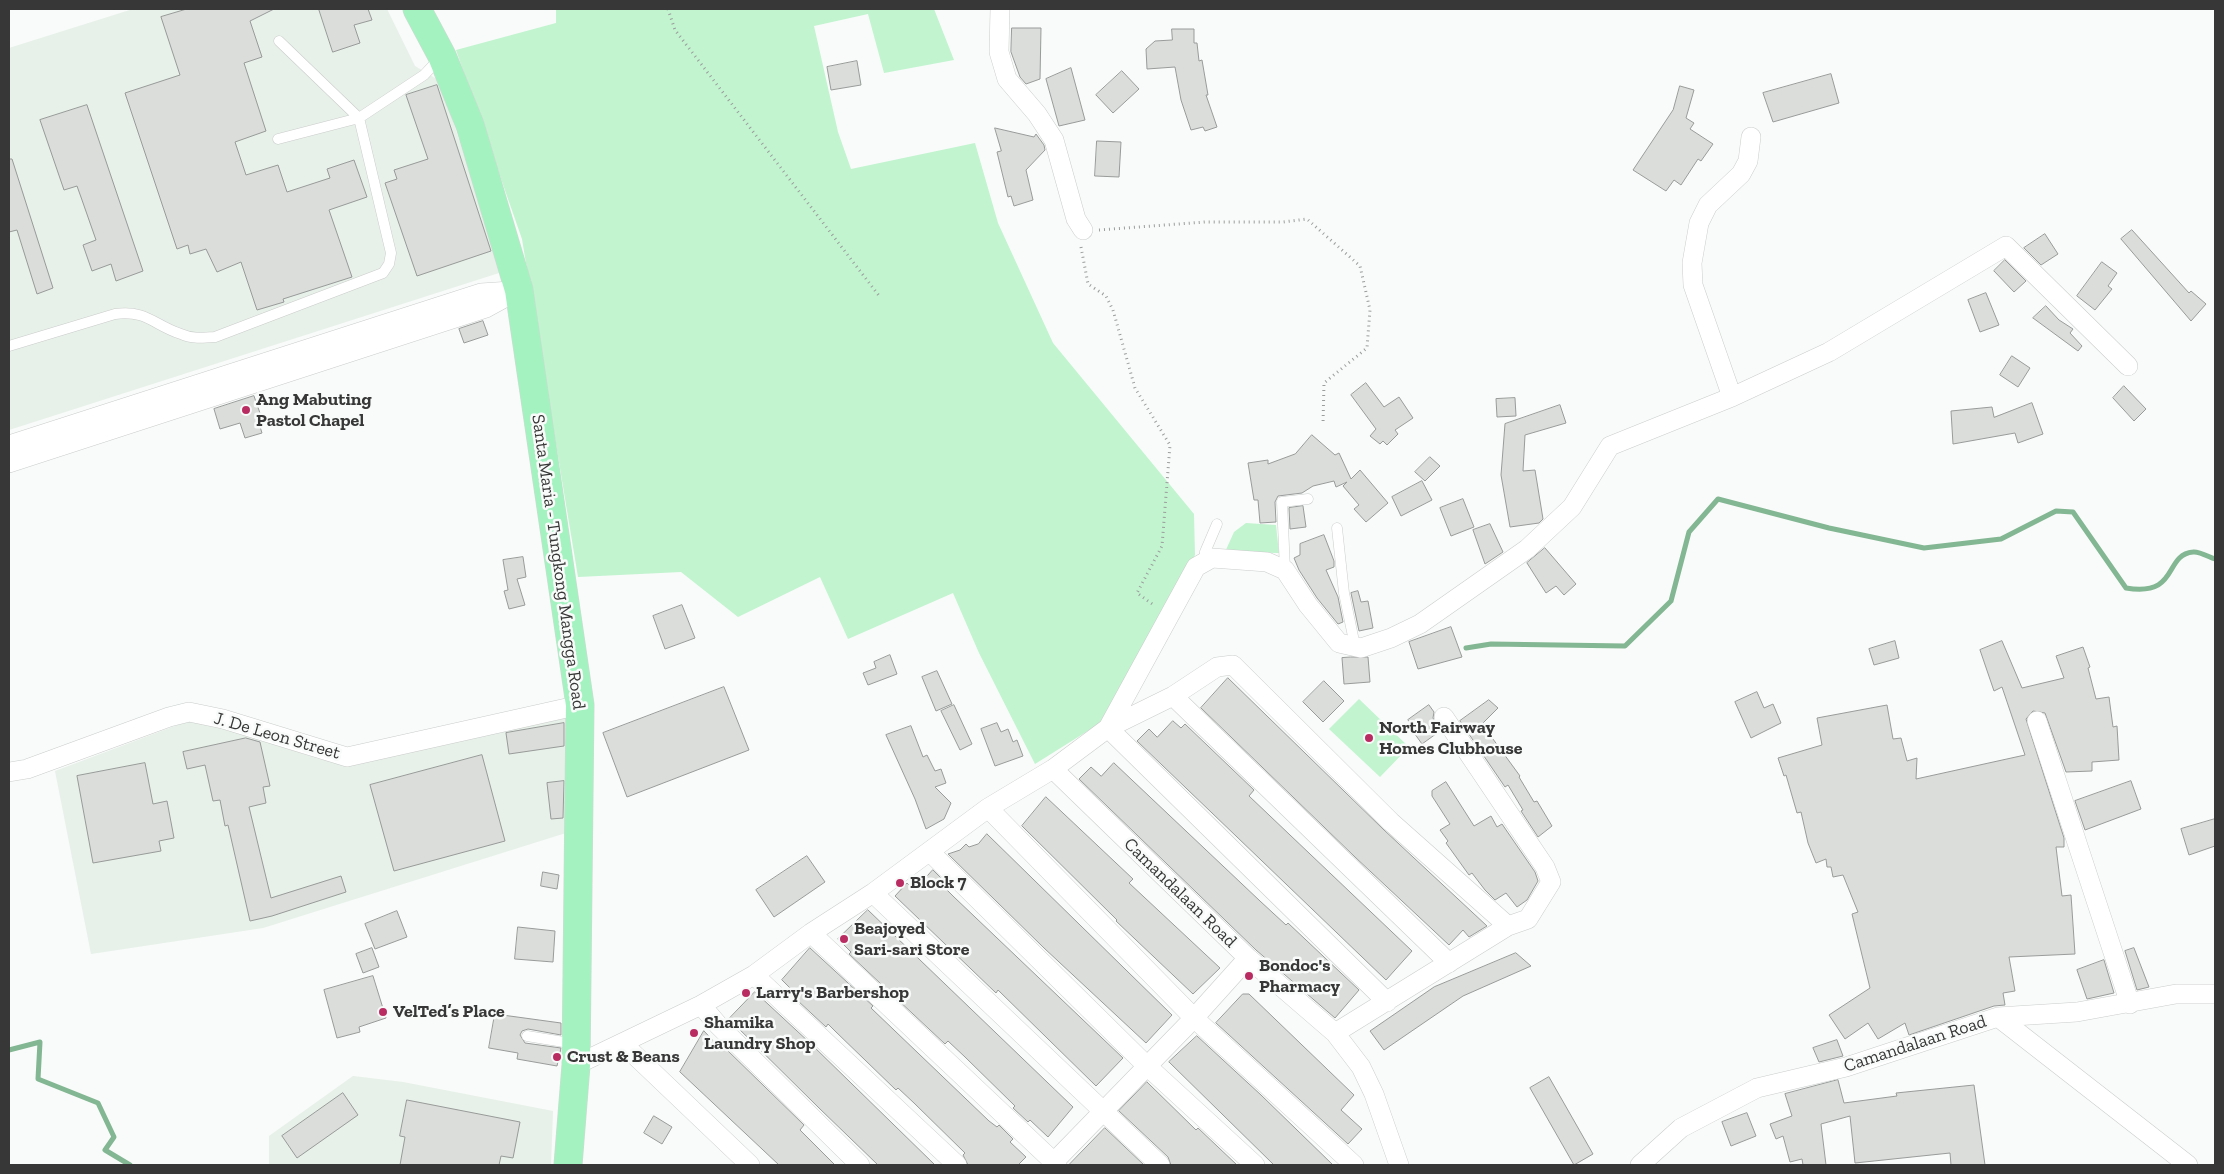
<!DOCTYPE html>
<html>
<head>
<meta charset="utf-8">
<style>
	body { margin:0 }
	#map { position:relative; width:2224px; height:1174px; overflow:hidden; background:#f8fbf9; font-family:"Zilla Slab",serif }
	canvas { display:block }
	.frame { position:absolute; inset:0; border:10px solid #363736; pointer-events:none }
</style>
</head>
<body>
<div id="map">
<canvas width="2224" height="1174"></canvas>
<div class="frame"></div>
</div>
<script>
const g = document.querySelector('canvas').getContext('2d');
g.lineJoin = 'round';
function paint(path, color) {
  g.fillStyle = color;
  g.fill(path, 'evenodd');
}
function strokePath(path, color, width, dash) {
  g.strokeStyle = color;
  g.lineWidth = width;
  g.lineCap = dash ? 'butt' : 'round';
  g.setLineDash(dash || []);
  g.stroke(path);
}
function label(font, color, halo, rows, align = 'center') {
  g.font = font + ' "Zilla Slab",serif';
  g.lineWidth = 5;
  g.setLineDash([]);
  g.textBaseline = 'middle';
  g.strokeStyle = halo;
  g.fillStyle = color;
  for (const [text, x, y, turn = 0] of rows) {
    g.save();
    g.translate(x, y);
    g.rotate((+turn || 0) * Math.PI / 180);
    g.textAlign = isNaN(turn) ? turn : align;
    if (halo) g.strokeText(text, 0, 0);
    g.fillText(text, 0, 0);
    g.restore();
  }
}
paint(new Path2D(`
	M133,9H387L415,66L440,81L502,272L9,430V48Z
	M575,712L569,832L263,928L91,954L55,771L188,721H205L319,759L345,762Z
	M353,1076L403,1082L553,1111L551,1165H269V1136Z`), '#e7f0e9');
paint(new Path2D(`
	M556,9H934L954,60L884,73L868,14L814,26L838,132L851,169L975,143L998,223L1053,343L1194,514L1195,555L1102,722L1035,764L979,653L953,593L848,639L820,577L738,617L681,572L578,577L522,239L456,50L556,23Z
	M1246,523L1276,525L1279,553L1225,552L1234,532Z
	M1359,699L1409,747L1380,777L1329,729Z`), '#c1f4cf');
strokePath(new Path2D(`
	M1466,648L1491,644L1625,646L1671,601L1689,532L1718,499L1829,528L1924,548L2001,539L2056,511L2073,512L2126,588C2180,597 2163,555 2193,552C2199,551 2209,557 2215,559
	M9,1050L40,1042L38,1079L98,1103L114,1137L105,1150L130,1165`), '#83b692', 5);
const building = new Path2D(`
	M187,9H274L250,21L262,57L244,63L266,131L235,142L246,175L278,165L287,192L330,178L327,169L354,160L367,197L329,210L352,277L283,299L284,302L257,310L241,262L217,272L206,249L190,254L188,245L177,249L125,93L180,75L161,17Z
	M319,9H368L372,20L354,25L360,43L333,52Z
	M1012,28H1041L1040,79L1026,84L1020,77L1011,52Z
	M1172,29H1194V43H1197L1199,61L1202,60L1208,95H1206L1217,127L1205,131L1203,127L1191,130L1181,100L1175,67L1147,69L1146,49L1155,41L1172,40Z
	M857,61L861,85L831,90L827,67Z
	M1071,68L1085,120L1059,126L1046,79Z
	M1122,71L1139,89L1113,113L1096,95Z
	M1831,74L1839,103L1773,122L1763,93Z
	M437,85L491,251L417,276L385,183L397,179L394,170L428,159L406,95Z
	M1680,86L1694,90L1686,118L1694,123L1690,129L1713,144L1701,161L1698,159L1681,185L1674,180L1666,191L1633,170L1673,110Z
	M87,105L143,271L116,281L111,264L92,271L83,245L96,240L82,200L77,186L64,190L40,120Z
	M995,128L1034,137L1036,134L1044,145L1045,150L1026,170L1033,200L1014,206L1011,196L1008,197L997,152L1001,151Z
	M1097,141L1121,142L1119,177L1095,176Z
	M9,159H12L53,288L37,294L17,230L9,232Z
	M2132,230L2189,293L2191,291L2206,304L2191,321L2121,239Z
	M2045,234L2058,254L2041,265L2024,248Z
	M2005,260L2026,281L2014,292L1994,271Z
	M2102,262L2117,273L2108,286L2112,289L2095,310L2077,296Z
	M1986,293L1999,325L1980,332L1968,300Z
	M2046,306L2059,320L2073,329L2070,333L2082,346L2078,351L2033,318Z
	M483,321L488,335L464,343L459,329Z
	M2012,356L2030,368L2018,387L2000,375Z
	M1366,383L1384,407L1399,397L1413,418L1395,430L1398,434L1387,445L1383,441L1380,444L1370,436L1376,429L1351,395Z
	M2124,386L2146,409L2134,421L2113,398Z
	M254,396L261,416L257,417L262,433L245,438L240,423L220,429L214,409Z
	M1515,398L1516,416L1497,417L1496,399Z
	M2032,403L2043,434L2018,443L2015,433L1953,444L1951,411L1992,407L1994,417Z
	M1560,405L1566,423L1525,435L1523,471L1535,470L1543,519L1539,523L1510,527L1501,475L1505,424Z
	M1312,435L1335,455L1339,453L1351,479L1360,470L1388,503L1366,522L1354,509L1359,505L1343,486L1347,482L1336,487L1334,481L1313,486L1302,493L1278,496L1275,502L1276,522L1260,523L1258,500H1254L1248,463L1268,460V464L1295,454Z
	M1430,457L1440,466L1425,481L1415,472Z
	M1422,481L1432,500L1401,516L1392,497Z
	M1463,499L1474,527L1451,536L1440,508Z
	M1303,506L1306,527L1290,529L1289,508Z
	M1490,524L1503,552L1485,564L1473,530Z
	M1324,535L1334,561V567L1326,570L1338,597L1343,622L1338,624L1317,598L1299,570L1294,558L1300,555V544Z
	M1545,548L1576,584L1564,595L1556,586L1546,593L1527,563Z
	M523,557L526,577L517,579L525,605L509,609L504,591L508,590L503,560Z
	M1358,591L1361,602L1368,601L1373,628L1359,631L1351,593Z
	M682,605L695,638L665,649L653,616Z
	M1451,627L1462,657L1418,669L1409,642Z
	M1895,641L1899,658L1874,665L1869,649Z
	M2002,641L2022,688L2064,678L2056,656L2083,647L2090,667L2088,668L2096,699L2109,697L2113,727L2117,726L2119,760L2092,762V771L2066,772L2045,713L2033,711L2026,719L2064,838V847H2056L2062,896L2071,895L2075,954L2009,957L2015,991L2003,993L2005,1005L1994,1006L1909,1035L1905,1023L1878,1039L1868,1023L1845,1039L1829,1015L1870,988L1852,914L1858,912L1843,875L1833,877L1831,867H1827L1826,859L1816,863L1808,843L1801,812L1797,813L1786,775L1784,776L1778,758L1822,745L1817,718L1887,705L1893,739L1901,738L1907,761L1917,758L1916,779L2025,755L2002,687L1994,691L1980,650Z
	M890,655L897,674L868,685L863,673L876,668L874,662Z
	M1351,657H1368L1370,682L1344,684L1342,658Z
	M937,671L952,704L936,711L922,677Z
	M1228,678L1384,830L1487,926L1469,937L1463,930L1449,945L1355,857L1201,708Z
	M1324,681L1344,701L1323,722L1303,702Z
	M724,687L749,750L627,797L603,733Z
	M1757,692L1764,708L1773,704L1781,723L1751,738L1735,702Z
	M1489,700L1498,708L1482,724L1520,776L1519,777L1534,802L1537,801L1552,826L1538,837L1521,811L1523,810L1508,785L1505,787L1460,721Z
	M954,705L972,744L960,750L941,711Z
	M1429,705L1434,712L1433,718L1440,731L1422,744L1412,730L1414,728L1408,720Z
	M1173,721L1181,728L1185,724L1254,790L1249,796L1412,951L1386,980L1137,741L1149,729L1157,737Z
	M564,723V746L509,754L506,733Z
	M997,723L1001,732L1008,729L1013,742L1017,740L1023,756L995,766L981,729Z
	M911,726L923,757L927,755L935,771L941,769L946,783L935,787L951,803L944,819L926,829L915,799L886,735Z
	M246,738L260,742L270,786L263,787L266,803L249,807L271,898L341,876L346,892L272,916L250,921L228,825L225,826L220,800L213,801L205,765L187,769L183,752Z
	M482,755L505,841L394,871L370,785Z
	M145,763L153,804L167,801L174,838L159,841L161,851L93,863L77,776Z
	M1114,763L1260,901L1286,925L1288,923L1359,990L1335,1018L1256,950L1079,779L1091,767L1101,776Z
	M564,781L563,818L551,819L547,783Z
	M2131,781L2141,809L2085,830L2075,801Z
	M1446,782L1474,826L1491,816L1497,827L1502,824L1535,872L1538,881L1527,900L1517,907L1506,893L1495,900L1485,890L1472,873L1469,875L1446,843L1448,841L1440,830L1450,824L1432,796V791Z
	M1046,797L1133,879L1129,883L1220,968L1193,994L1116,921L1117,920L1022,826Z
	M2215,819V846L2189,855L2181,829Z
	M987,834L1172,1015L1146,1043L1044,948L948,854L960,850L966,844L969,847L978,844Z
	M807,856L825,882L774,917L756,890Z
	M933,870L945,882L942,885L954,897L1123,1058L1096,1086L998,990L996,993L895,896L907,883L914,890Z
	M543,872L559,875L557,889L541,886Z
	M868,910L1073,1107L1048,1137L1030,1120L1028,1122L1013,1108L1015,1106L965,1057L948,1041L945,1044L849,954L851,952L838,939Z
	M397,911L407,937L375,949L365,924Z
	M518,927L555,931L553,962L515,959Z
	M372,948L379,967L363,973L356,954Z
	M810,948L873,1006L871,1008L989,1121L997,1127L999,1125L1013,1139L1010,1142L1026,1157L1018,1165H968L963,1155L965,1153L914,1103L898,1088L896,1090L835,1031L828,1024L826,1027L797,1000L799,997L782,980Z
	M2134,948L2149,987L2137,990L2125,951Z
	M1516,953L1531,966L1463,996L1384,1050L1370,1031L1434,987Z
	M2104,960L2114,993L2087,999L2077,970Z
	M373,976L386,1018L359,1027L360,1032L337,1038L324,990Z
	M755,992L810,1043L935,1165H878L819,1108L729,1019Z
	M1243,994H1249L1354,1095L1341,1110L1362,1129L1348,1144L1216,1023Z
	M495,1014L561,1023V1035L528,1029L522,1031L520,1035L525,1043L561,1048L557,1066L517,1059L518,1053L489,1048Z
	M704,1031L722,1050L725,1048L804,1125L800,1130L835,1165H779L680,1072Z
	M1197,1036L1261,1095L1333,1165H1274L1169,1062Z
	M1837,1040L1843,1056L1819,1062L1813,1048Z
	M1549,1077L1593,1154L1574,1165L1530,1088Z
	M1838,1080L1844,1103L1897,1096L1896,1093L1974,1085L1985,1165H1951L1950,1153L1855,1163L1850,1116L1821,1124L1826,1165H1803L1802,1159L1790,1162L1783,1136L1776,1139L1770,1124L1792,1116L1785,1094Z
	M1147,1082L1196,1130L1198,1128L1237,1165H1171L1168,1157L1119,1111Z
	M343,1093L358,1115L297,1158L282,1136Z
	M407,1100L520,1122L513,1158L501,1156L499,1165H400L405,1137L400,1136Z
	M1747,1113L1756,1136L1731,1146L1722,1122Z
	M654,1116L672,1127L662,1144L644,1133Z
	M1105,1128L1144,1165H1069Z`);
paint(building, '#daddda');
strokePath(building, '#989b99', 1);
const service = new Path2D(`
	M279,41L359,118
	M278,139L359,118
	M9,346L115,314C148,310 153,325 181,334C192,339 203,338 215,337L383,273L389,264L391,253L359,118L424,75L440,58
	M1337,528L1344,593L1355,646
	M1204,562L1205,552L1217,524
	M1285,570L1282,502L1308,499
	M527,1036L576,1044`);
const minor = new Path2D(`
	M1000,9L999,52L1007,79L1037,114L1054,140L1076,219L1083,230
	M1732,397L1693,285L1692,263L1699,223L1708,205L1741,174L1748,161L1751,137
	M9,445L481,293L511,291
	M9,463L486,308L519,290
	M1173,696L1449,963
	M2037,721L2130,1004
	M1108,728L1196,567L1212,558L1267,562L1285,570L1308,605L1339,643L1361,648L1391,638L1420,624L1527,549L1572,507L1610,446L1732,397L1829,352L2006,246L2128,366
	M1108,728L1387,1002
	M1053,769L1248,958L1335,1033L1361,1067L1374,1094L1399,1165
	M9,772L27,769L169,717L189,712L223,719L347,757L580,705
	M988,808L1194,1018L1354,1165
	M930,852L1147,1066L1255,1165
	M873,893L1160,1165
	M811,933L1057,1165
	M754,975L957,1165
	M701,1005L719,1026L860,1165
	M1998,1017L2188,1165
	M1335,1033L1508,926L1528,919L1551,882L1545,867L1444,717
	M622,1043L750,1165
	M576,1065L701,1005L754,975L811,933L873,893L988,808L1053,769L1108,728L1173,696L1217,667L1233,665L1391,822L1508,926
	M1051,1165L1194,1018L1248,958
	M1640,1165L1681,1128L1757,1088L1846,1067L1998,1017L2077,1012L2176,994H2215`);
const primary = new Path2D(`
	M417,9L442,56L470,125L519,290L580,705L576,1065L568,1165`);
strokePath(service, '#cacdcb', 11);
strokePath(minor, '#cacdcb', 20);
strokePath(primary, '#d7d7d7', 29);
strokePath(new Path2D(`
	M668,9L675,30L880,297
	M1099,230L1205,222H1283L1307,219L1360,266L1370,310L1367,348L1324,383L1323,424
	M1081,247L1088,284L1106,296L1113,310L1135,388L1170,445L1162,546L1137,593L1155,606`), '#9b9d9c', 3, [1, 4]);
strokePath(service, '#fff', 10);
strokePath(minor, '#fff', 19);
strokePath(primary, '#a3f2c0', 28);
for (const [x, y, r, color] of [
	[246,410,5,"#b92c62"],
	[1369,738,5,"#b92c62"],
	[900,883,5,"#b92c62"],
	[844,939,5,"#b92c62"],
	[1249,976,5,"#b92c62"],
	[746,993,5,"#b92c62"],
	[383,1012,5,"#b92c62"],
	[694,1033,5,"#b92c62"],
	[557,1057,5,"#b92c62"]
]) {
  const dot = new Path2D();
  dot.arc(x, y, r, 0, 2 * Math.PI);
  g.fillStyle = color;
  g.fill(dot);
  strokePath(dot, '#f8fbf9', 2);
}
label('bold 18px', '#363736', '#f8fbf9', [
	["Ang Mabuting",256,400],
	["Pastol Chapel",256,421],
	["North Fairway",1379,728],
	["Homes Clubhouse",1379,749],
	["Block 7",910,883],
	["Beajoyed",854,929],
	["Sari-sari Store",854,950],
	["Bondoc's",1259,966],
	["Pharmacy",1259,987],
	["Larry's Barbershop",756,993],
	["VelTed’s Place",393,1012],
	["Shamika",704,1023],
	["Laundry Shop",704,1044],
	["Crust & Beans",567,1057]
], 'left');
label('18px', '#363736', '#f8fbf9', [
	["Santa Maria - Tungkong Mangga Road",558,562,82],
	["J. De Leon Street",277,736,16],
	["Camandalaan Road",1180,893,44],
	["Camandalaan Road",1915,1044,-18]
]);
</script>
</body>
</html>
